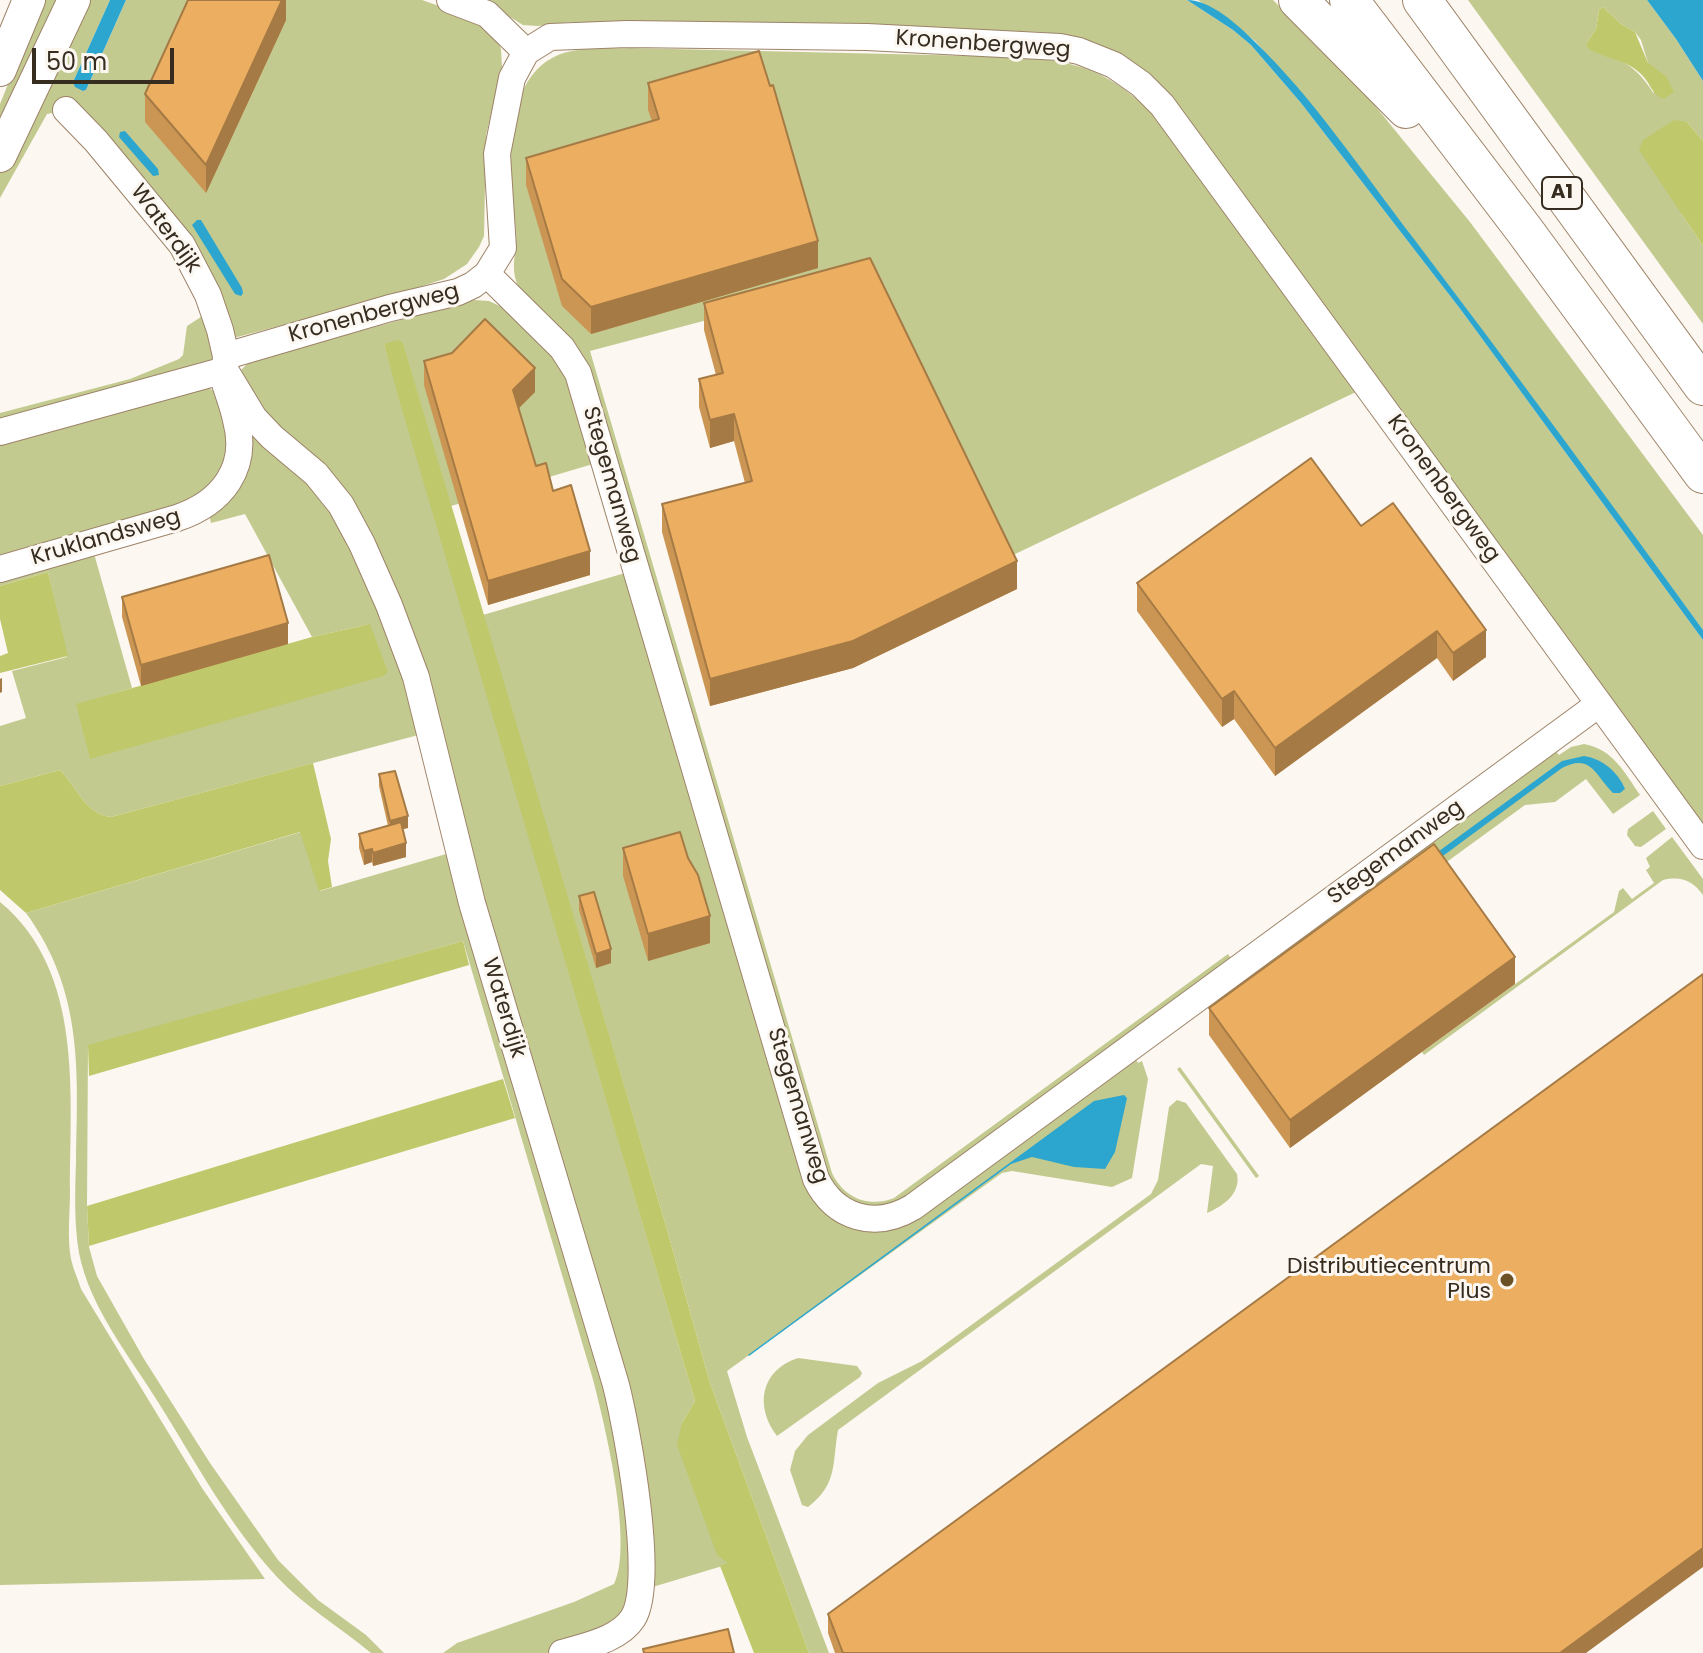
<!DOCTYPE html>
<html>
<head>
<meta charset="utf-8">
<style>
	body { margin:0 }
	#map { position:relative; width:1703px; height:1653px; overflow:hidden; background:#fcf7f1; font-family:Poppins,sans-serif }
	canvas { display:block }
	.scale { position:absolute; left:32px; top:48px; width:142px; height:36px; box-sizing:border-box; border:4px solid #362c20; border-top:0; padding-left:10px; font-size:24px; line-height:28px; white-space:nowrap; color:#362c20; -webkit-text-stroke:6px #fcf7f1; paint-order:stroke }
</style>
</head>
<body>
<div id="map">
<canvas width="1703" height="1653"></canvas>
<div class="scale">50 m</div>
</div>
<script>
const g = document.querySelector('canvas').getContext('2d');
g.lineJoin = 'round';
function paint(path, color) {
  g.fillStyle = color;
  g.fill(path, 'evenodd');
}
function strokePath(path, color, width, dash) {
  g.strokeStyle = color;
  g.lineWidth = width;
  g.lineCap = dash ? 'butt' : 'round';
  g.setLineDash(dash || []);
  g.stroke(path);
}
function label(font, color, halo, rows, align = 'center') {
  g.font = font + ' Poppins,sans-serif';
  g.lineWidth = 6;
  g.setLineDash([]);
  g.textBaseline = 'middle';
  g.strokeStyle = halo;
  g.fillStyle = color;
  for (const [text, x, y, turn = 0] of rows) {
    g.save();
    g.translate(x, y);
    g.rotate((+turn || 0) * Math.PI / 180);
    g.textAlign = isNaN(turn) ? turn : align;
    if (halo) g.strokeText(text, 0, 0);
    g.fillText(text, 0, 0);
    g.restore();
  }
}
paint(new Path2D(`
	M42,0H63L0,142V104Z
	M85,0H110L73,82L83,91L86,90L126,0H422L479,20L498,40L501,49L502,67L486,135L484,236L479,247L467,264L444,279L392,296L230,339L202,291L214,361L0,424V413L130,379L179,359L183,355L187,326L204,315L172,249L91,151L52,113L47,114L0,198V167Z
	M482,0H1187L1233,30L1251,45L1301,103L1461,310L1703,640V825L1182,110C1146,63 1100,39 1042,32L571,22L538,26L523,25Z
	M1198,0H1273L1358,85L1470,222L1703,535V630L1465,307L1306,100L1255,41Z
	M1468,0H1647L1676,39L1703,81V141L1687,122L1681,213L1703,246V324ZM1603,7L1621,24L1635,32L1641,40L1648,63L1654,94C1643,76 1630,63 1609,55C1599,52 1593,53 1586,44L1596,29L1599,10Z
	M629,48L1020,57C1078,61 1110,72 1152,113L1356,392L1013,555L877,275L590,351L832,1173C844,1198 868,1208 894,1198L1228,954L1232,960L906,1198L887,1207L856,1205L831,1185L594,386L520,289C508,269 518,252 516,230C511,178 498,83 556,56C578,46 606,49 629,48Z
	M474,300L489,301L504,308L554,356L567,377L593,464L451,506L403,344H384L695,1401L682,1423L729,1564L646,1589L639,1482L374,558L267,426L239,372L250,361Z
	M205,385L219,395L228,423L227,464L200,499L0,561V438Z
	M246,413L353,534L422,734L111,817C85,814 77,787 60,770L0,786V726L26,718L12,671L67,657L48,572L0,586V576L93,550L132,688L76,705L370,624L312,637L245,514L211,523L209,514Z
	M625,573L834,1219C859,1232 880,1234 907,1224L1135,1058L1138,1063L1142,1061L1148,1079L1132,1178L1112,1187L1012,1171L1002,1173L727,1371L747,1437L829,1653H809L710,1383L666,1226L483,615Z
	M1584,744C1613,749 1625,773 1640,795L1613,814L1586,779L1555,802L1525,805L1235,1016L1221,996L1555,750L1559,755L1571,747Z
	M1653,811L1666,829L1641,847L1635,846L1627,835L1628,829Z
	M301,832L320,891L453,852L622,1423L631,1608L595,1638L547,1653H443L457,1643L574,1602L614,1584C634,1544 604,1421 592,1376L463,941L88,1046L87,1206L89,1247L97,1276L144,1359L210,1463L278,1560L318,1600L366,1635L384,1653H371C340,1627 304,1606 277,1577C229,1525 195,1461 158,1402C129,1355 90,1308 79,1253C74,1223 75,1192 76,1162C78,1070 83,991 26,913Z
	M1672,837L1703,879V895C1692,880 1681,876 1663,880L1424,1055L1422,1052L1614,912L1619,891L1623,888L1632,899L1654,883L1646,870L1650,867L1646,858Z
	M0,902C84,971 70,1094 70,1191C70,1213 67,1238 71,1259C73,1269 78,1279 81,1289L202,1488L265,1579L0,1585Z
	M1180,1067L1259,1176L1256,1178L1177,1069Z
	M1177,1100L1186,1103L1237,1174C1241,1194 1223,1206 1207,1213L1213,1166L1201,1164L838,1430C832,1464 838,1484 808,1507L802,1505L790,1470L795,1451L808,1435L878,1383L922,1361L1151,1194L1158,1180L1169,1107Z
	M798,1358L857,1366L862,1373L860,1377L777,1436C754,1406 761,1370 798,1358Z`), '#c3ca90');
paint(new Path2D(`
	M1603,7L1621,24L1635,32L1648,63L1666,76L1674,92L1664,99C1651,94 1651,84 1642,75C1627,59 1604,59 1588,48L1586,44L1596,29L1599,10Z
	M1674,120L1687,122L1703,141V246L1639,150L1643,140Z
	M398,340L403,343L666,1226L710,1383L809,1653H754L720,1566L728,1563L717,1555L677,1445L682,1423L695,1401L398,396L384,344Z
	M48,572L68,656L0,673V656L8,653L0,619V586Z
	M370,624L388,672L384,676L90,759L76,704L312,637Z
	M313,763L331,839L328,861L332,887L319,891L300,832L26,913L0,890V786L60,770C77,787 85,814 111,817Z
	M463,941L469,965L89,1076L88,1045Z
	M503,1079L515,1118L89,1246L87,1206Z`), '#bfc86b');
paint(new Path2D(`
	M110,0H126L86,90L83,91L75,87L73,82Z
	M1187,0C1210,0 1237,24 1253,40C1313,97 1363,173 1414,239C1512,368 1608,499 1703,630V640L1461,310L1301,103L1251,45L1233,30Z
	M1647,0H1703V81L1676,39Z
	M125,131L158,169L159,175L153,176L119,137L120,132Z
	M197,220H201L242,288L243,293L241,296L235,294L192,225Z
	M1584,756C1603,759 1618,772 1625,789L1620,793H1613C1595,775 1591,753 1562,768L1252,997L1248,991L1562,761Z
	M1124,1095L1127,1098L1115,1152L1105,1169L1074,1167L1032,1157L1011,1164L749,1356L748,1355L1094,1101Z`), '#2ca6cf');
const minor = new Path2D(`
	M450,0L487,14L526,52
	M66,110L96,141L182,245L208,295L220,330L226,356L225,370L254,418L272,437L316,474L341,505L362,544L389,605L416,677L472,903L616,1385C627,1429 656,1582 633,1618C619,1640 585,1646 562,1653
	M487,274L562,348L578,373L816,1179C835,1218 875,1230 913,1207L1599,704
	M226,356L390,308L458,292L473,285L487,274L503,248L497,154L512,78L526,52L550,37L627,34L867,37L1060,47L1079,51L1114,65L1141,84L1162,105L1703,846
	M0,432L225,370L223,377C227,391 233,405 236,420C249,468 222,503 177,518L0,569`);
const major = new Path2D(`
	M0,70L29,0
	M0,156L74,0`);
const highway = new Path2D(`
	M1298,0L1406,109
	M1349,0L1525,231L1703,474
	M1422,0L1703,386`);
strokePath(minor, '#9d8368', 28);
strokePath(major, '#9d8368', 34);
strokePath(highway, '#9d8368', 40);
strokePath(minor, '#fff', 26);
strokePath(major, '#fff', 32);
strokePath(highway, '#fff', 38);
paint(new Path2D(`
	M286,0V20L206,193L145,122V94Z
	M648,83L818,268L591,334L562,306L526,185V158L652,121L648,110Z
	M704,303L1017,589L853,668L710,706L662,532V504L745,483L734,441L710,448L699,407V379L716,375L704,330Z
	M424,361L535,392L519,408L536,466L553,491L590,575L488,605L424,385Z
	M1361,526L1486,657L1453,681L1437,658L1275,776L1234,719L1222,727L1137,611V583Z
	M122,597L288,644L141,686L122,617Z
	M379,774L408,828L402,829L406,857L373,866L372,862L364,865L359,848V834L388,826L379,786Z
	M623,848L710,943L648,961L623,876Z
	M579,896L611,963L596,968L579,910Z
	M1515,984L1290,1148L1209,1035V1008Z
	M828,1614L1586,1653H835L828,1633Z`), '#cb9654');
paint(new Path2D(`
	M282,0H286V20L206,193V165Z
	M818,241V268L591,334V307Z
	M535,368V392L513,414V390Z
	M734,414V441L710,448V420Z
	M590,551V575L488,605V581Z
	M1017,561V589L853,668L710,706V679Z
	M288,623V644L141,686V665Z
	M1486,630V657L1453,681V653Z
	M1437,631V658L1275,776V748Z
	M2,678V692L0,693V679Z
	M1234,691V719L1222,727V699Z
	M408,816V828L390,832V821Z
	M406,843V857L373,866V853Z
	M372,849V862L364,865V851Z
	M710,916V943L648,961V934Z
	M611,949V963L596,968V954Z
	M1515,957V984L1290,1148V1120Z
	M1703,1548V1567L1586,1653H1560Z`), '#a57a45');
const building = new Path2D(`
	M188,0H282L206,165L145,94Z
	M759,51L770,86L773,85L818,241L591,307L562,279L526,158L659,119L648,83Z
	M870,258L1017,561L853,641L710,679L662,504L752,481L734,414L710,420L699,379L723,373L704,303Z
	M485,319L535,368L513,390L536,466L546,463L553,491L571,485L590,551L488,581L424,361L452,353Z
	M1311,458L1361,526L1393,503L1486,630L1453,653L1437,631L1275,748L1234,691L1222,699L1137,583Z
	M269,555L288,623L141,665L122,597Z
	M395,771L408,816L390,821L379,774Z
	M401,822L406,843L373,853L372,849L364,851L359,834Z
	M680,832L688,858L698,875L710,916L648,934L623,848Z
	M1434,844L1515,957L1290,1120L1209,1008Z
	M594,892L611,949L596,954L579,896Z
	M1703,974V1548L1560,1653H843L828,1614Z
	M728,1629L734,1653H644L643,1649Z`);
paint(building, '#ecaf62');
strokePath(building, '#a57a45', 2);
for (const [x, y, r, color] of [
	[1507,1280,8,"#6b5123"]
]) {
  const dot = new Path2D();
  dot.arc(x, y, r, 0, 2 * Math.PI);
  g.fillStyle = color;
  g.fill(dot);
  strokePath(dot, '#fcf7f1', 3);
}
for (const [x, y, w] of [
	[1562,193,40]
]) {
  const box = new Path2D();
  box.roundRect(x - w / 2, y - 16, w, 32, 6);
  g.fillStyle = '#fcf7f1';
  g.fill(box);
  strokePath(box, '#362c20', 2);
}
label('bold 20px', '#362c20', null, [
	["A1",1562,193]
]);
label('22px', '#362c20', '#fcf7f1', [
	["Kronenbergweg",983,45,4],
	["Waterdijk",165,229,54],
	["Kronenbergweg",374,314,-15],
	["Stegemanweg",611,485,74],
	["Kronenbergweg",1443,489,54],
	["Kruklandsweg",106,538,-16],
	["Stegemanweg",1396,853,-36],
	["Waterdijk",503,1008,73],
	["Stegemanweg",797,1106,73]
]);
label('22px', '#362c20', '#fcf7f1', [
	["Distributiecentrum",1491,1267],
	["Plus",1491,1292]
], 'right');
</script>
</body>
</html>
